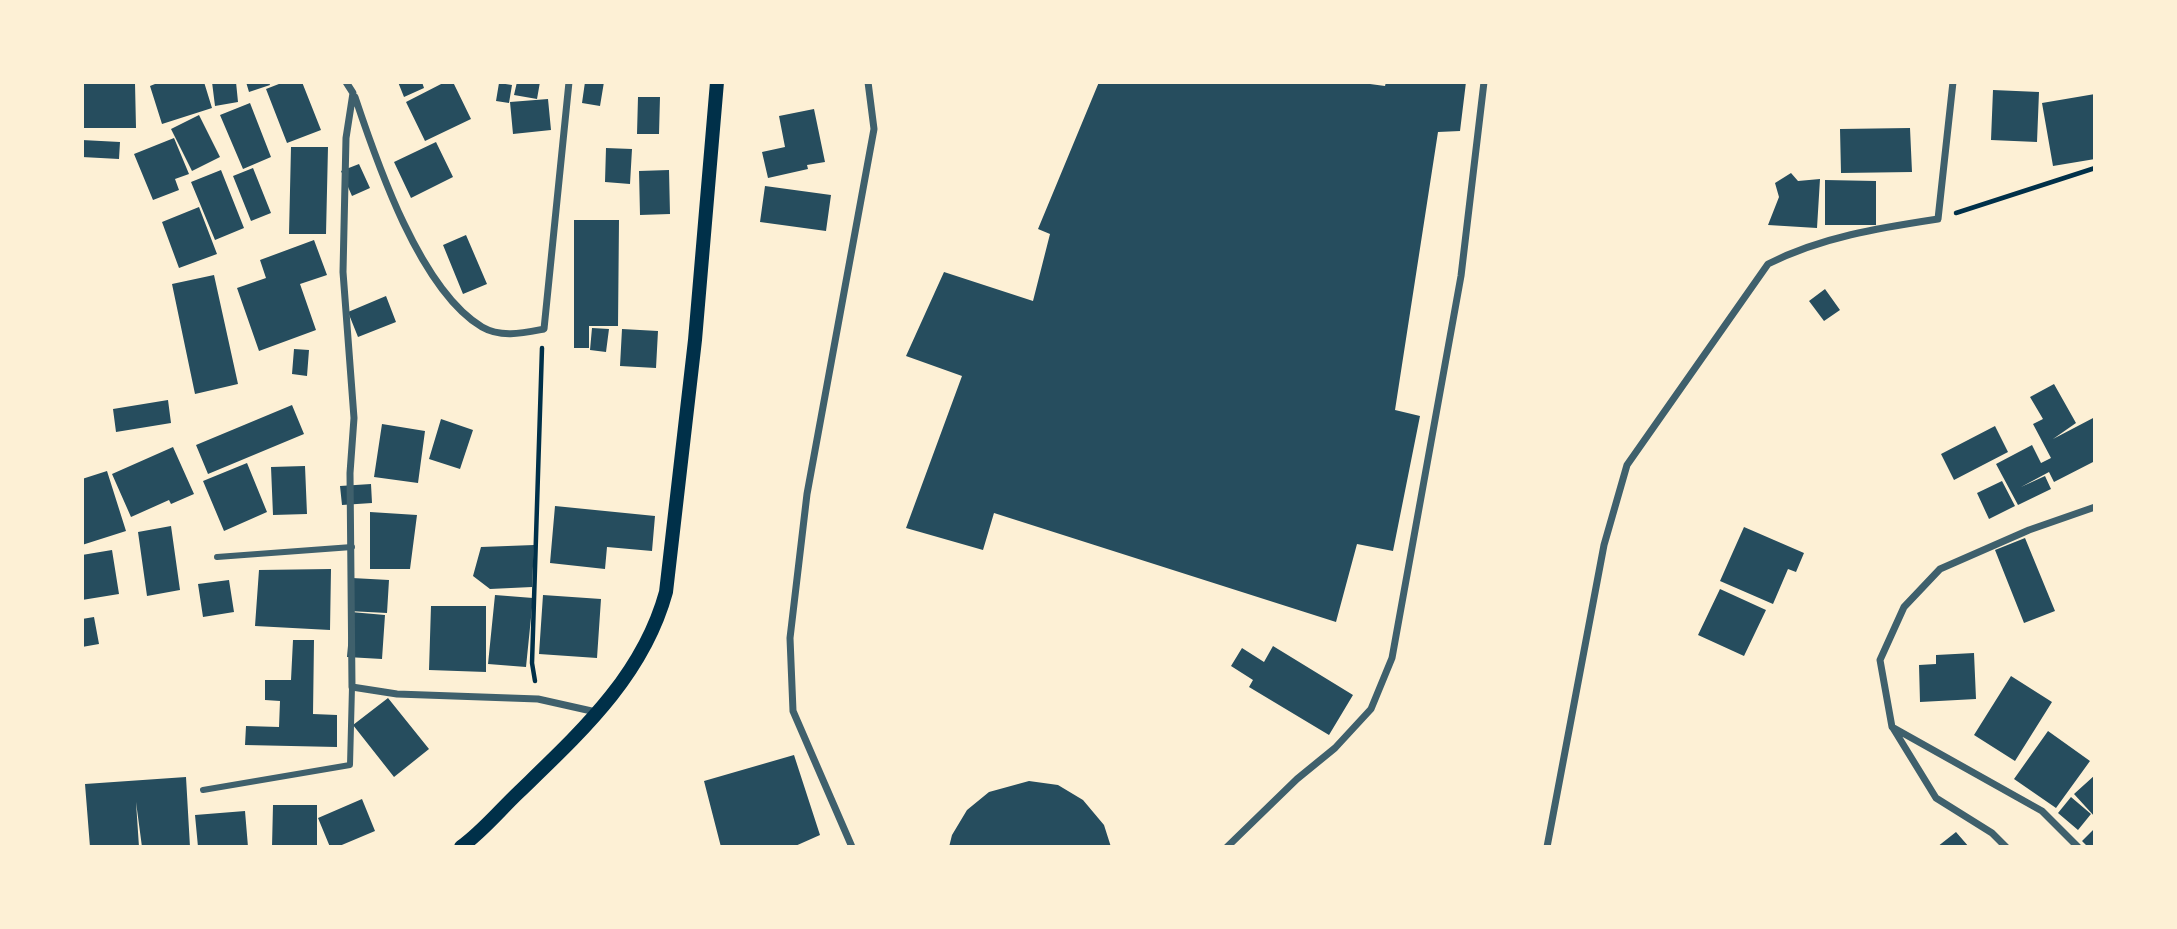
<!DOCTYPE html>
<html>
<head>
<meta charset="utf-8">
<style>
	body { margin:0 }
	#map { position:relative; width:2177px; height:929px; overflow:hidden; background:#fdf0d5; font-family:Figtree,sans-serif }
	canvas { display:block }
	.frame { position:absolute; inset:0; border:84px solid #fdf0d5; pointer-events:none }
</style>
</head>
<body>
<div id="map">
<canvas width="2177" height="929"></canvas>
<div class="frame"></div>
</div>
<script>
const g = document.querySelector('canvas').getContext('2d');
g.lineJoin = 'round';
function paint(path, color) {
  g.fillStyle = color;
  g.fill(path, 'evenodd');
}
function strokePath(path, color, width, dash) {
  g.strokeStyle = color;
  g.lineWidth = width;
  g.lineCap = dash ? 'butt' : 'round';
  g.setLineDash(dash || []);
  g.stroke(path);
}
paint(new Path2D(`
	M160,82H204L212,108L162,124L150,86Z
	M212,82H236L238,102L215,106Z
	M246,82H269L270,85L249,92Z
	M284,82H302L321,130L287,143L266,89Z
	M398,82H422L424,88L404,97Z
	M445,82H453L471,119L425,141L406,102Z
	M517,82H540L537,99L514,95Z
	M585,82H604L600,106L582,103Z
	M1099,82H1355L1385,86L1386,82H1466L1460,131L1438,132L1395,410L1420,416L1393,551L1357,544L1336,622L994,513L983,550L906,528L962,376L906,356L944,272L1033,301L1050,234L1038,229Z
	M135,83L136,128H82V84Z
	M499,83L512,85L509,103L496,101Z
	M1993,90L2039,92L2037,142L1991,140Z
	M2095,94V159L2053,166L2042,103Z
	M638,97H660L659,134H637Z
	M548,99L551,130L513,134L510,102Z
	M250,103L271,157L243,169L220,115Z
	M814,109L825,162L807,165L808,169L768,178L762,152L785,147L779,116Z
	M199,115L220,157L192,171L171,129Z
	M1910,128L1912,172L1841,173L1840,129Z
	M174,138L189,174L175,179L179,190L153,200L134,154Z
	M82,140L120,142L119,159L82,157Z
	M436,142L453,177L411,198L394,162Z
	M291,147H328L326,234H289Z
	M606,148L632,149L630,184L605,182Z
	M359,164L370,188L352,196L341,171Z
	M253,168L271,213L251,221L233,176Z
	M221,170L244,228L215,240L191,182Z
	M669,170L670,214L640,215L639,171Z
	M1791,173L1798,181L1820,179L1817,228L1768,225L1779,197L1775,183Z
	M1825,180L1876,181V225H1825Z
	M765,186L831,195L826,231L760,222Z
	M199,207L217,254L179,268L162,222Z
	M574,220H619L618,326H589V348H574Z
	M466,235L487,284L463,294L443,245Z
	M314,240L327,275L300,284L316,330L259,351L237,288L266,278L260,260Z
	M214,275L238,384L195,394L172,284Z
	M1825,289L1840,310L1824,321L1809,301Z
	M386,296L396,322L358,337L348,312Z
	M592,328L609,329L606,352L590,350Z
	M622,329L658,331L656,368L620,366Z
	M294,349L309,350L307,376L292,374Z
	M2054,384L2076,423L2053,439L2095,417V461L2054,482L2049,472L2021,487L2045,476L2051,489L2018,505L1996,464L2032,445L2041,463L2051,458L2033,424L2043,419L2030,397Z
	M168,400L171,423L116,432L113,409Z
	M292,405L304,434L208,474L196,445Z
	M441,419L473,430L460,469L429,459Z
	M382,424L425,431L418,483L374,477Z
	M1995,426L2008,452L1954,480L1941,454Z
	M173,447L194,494L171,504L169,500L131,517L112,474Z
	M247,463L267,512L224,531L203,481Z
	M305,466L307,514L273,515L271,467Z
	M107,471L126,531L82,545V479Z
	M2002,481L2015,506L1989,519L1977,493Z
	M371,484L372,503L342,505L340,486Z
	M555,506L655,516L652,551L607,547L605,569L550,563Z
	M370,512L417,515L410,569H370Z
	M171,526L180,590L147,596L138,532Z
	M1744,527L1804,553L1796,572L1788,569L1773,604L1720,581Z
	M2025,538L2055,611L2024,623L1995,550Z
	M534,545L532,587L490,589L473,576L481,547Z
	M112,550L119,594L82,600V555Z
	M331,569L330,630L255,626L259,570Z
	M352,578L389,580L387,613L349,611Z
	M229,580L234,612L203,617L198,584Z
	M1720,589L1766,610L1744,656L1698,635Z
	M495,595L533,598L526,667L488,664Z
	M543,595L601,599L597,658L539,654Z
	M431,606H486V672L429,670Z
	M351,612L385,615L382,659L347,657Z
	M94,617L99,644L82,647V619Z
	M293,640H314L313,714L337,715V747L245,745L246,726L279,727L280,701L265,700V680H291Z
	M1273,646L1353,695L1329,735L1249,687L1253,680L1231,666L1242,648L1264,662Z
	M1974,653L1976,699L1920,702L1919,665L1936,664V655Z
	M2011,676L2052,702L2015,761L1974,735Z
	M388,698L429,749L394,777L353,725Z
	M2048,731L2090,761L2056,808L2014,779Z
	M794,755L820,835L793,847H721L704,781Z
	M2095,775V817L2074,794Z
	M186,777L190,847H142L136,802L139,847H90L85,784Z
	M1029,781L1058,785L1083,800L1104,825L1111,847H949L952,835L967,810L989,792Z
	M2071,797L2091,814L2078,830L2058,813Z
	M362,799L375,831L337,847H330L318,818Z
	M273,805H317V847H272Z
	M245,811L248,847H198L195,815Z
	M2095,828V847H2088L2082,841Z
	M1956,832L1969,847H1937Z`), '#264d5e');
strokePath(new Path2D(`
	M1956,213L2095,168
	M535,681L532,663L542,348`), '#003049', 4.5);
strokePath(new Path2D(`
	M217,557L352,547
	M203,790L350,765L352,687`), '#3f606c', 6);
strokePath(new Path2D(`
	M346,82L353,93L346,138L343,272L354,418L350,473L352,687L397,694L538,699L596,712
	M355,97C377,163 420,290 482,327C501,338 523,333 544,329L569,82
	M1893,728L1936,798L1992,833L2006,847
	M852,847L793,711L790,638L807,494L874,129L868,82
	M1227,847L1297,779L1335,748L1371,709L1392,658L1461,276L1484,82
	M1547,847L1604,545L1627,465L1768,264C1821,237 1879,228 1938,219L1953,82
	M2078,847L2042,811L1892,727L1880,660L1904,607L1940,569L2029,530L2095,507`), '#3f606c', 7);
strokePath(new Path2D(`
	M461,847C482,832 500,810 519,792C581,732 643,676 666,592L695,340L717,82`), '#003049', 14);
</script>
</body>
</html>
